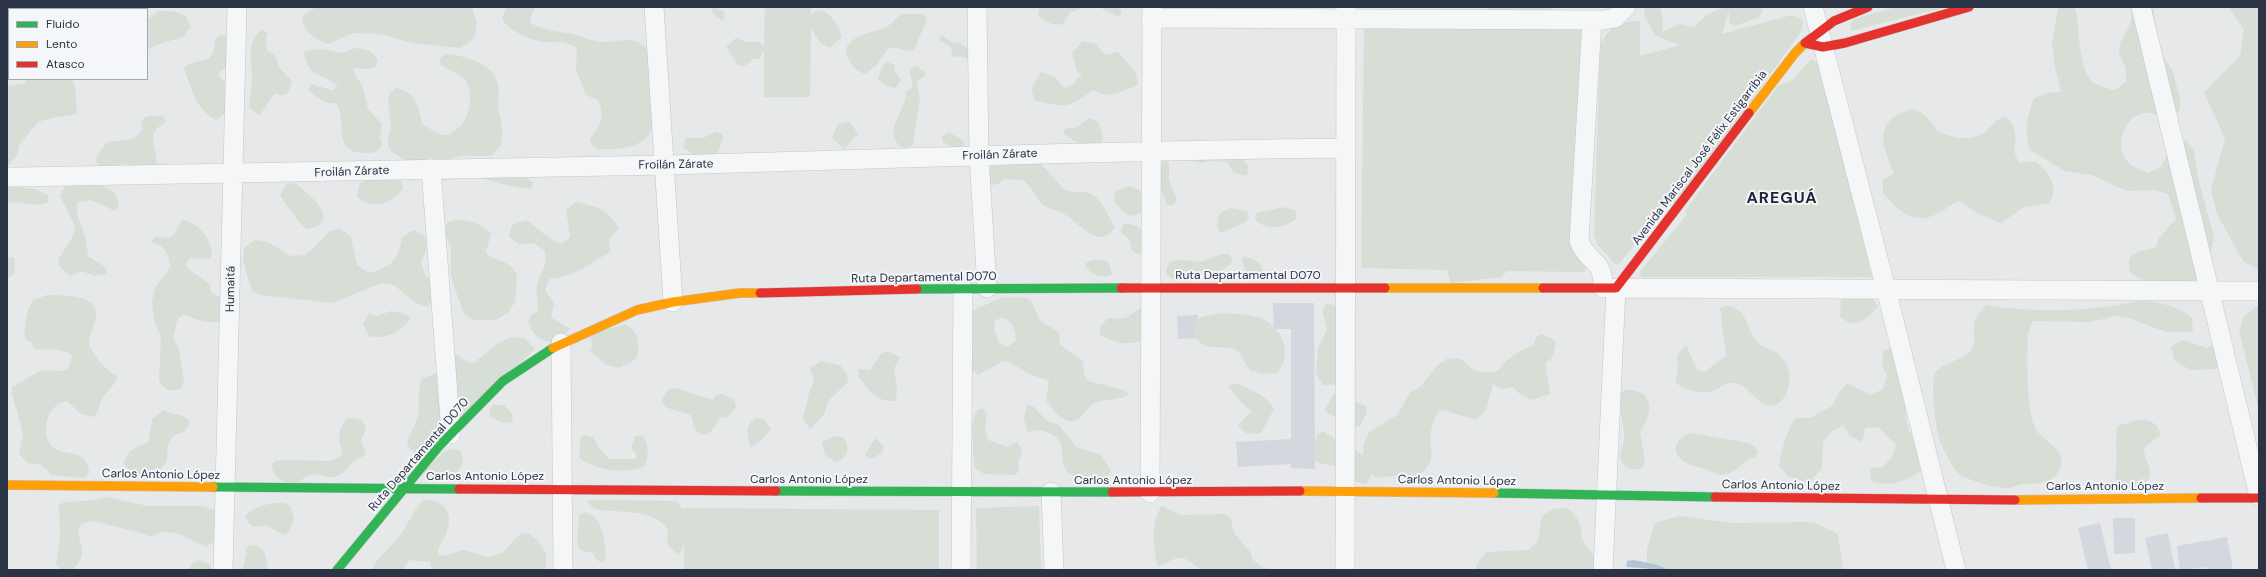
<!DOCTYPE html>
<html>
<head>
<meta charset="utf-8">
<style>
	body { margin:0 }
	#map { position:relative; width:2266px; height:577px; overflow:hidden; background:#e6e8ea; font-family:"DM Sans",sans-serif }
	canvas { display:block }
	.frame { position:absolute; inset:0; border:8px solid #2b3445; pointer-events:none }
	.legend { position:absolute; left:8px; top:8px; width:140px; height:72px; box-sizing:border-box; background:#f4f6f9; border:1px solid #a4a8b1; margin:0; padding:5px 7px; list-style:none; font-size:12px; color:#2b3445 }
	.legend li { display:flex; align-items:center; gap:8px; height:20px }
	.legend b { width:20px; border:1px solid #a4a8b1 }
</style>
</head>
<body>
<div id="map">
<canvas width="2266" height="577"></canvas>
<div class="frame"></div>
<ul class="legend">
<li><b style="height:5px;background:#30b455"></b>Fluido</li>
<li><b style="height:5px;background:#ff9f0a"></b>Lento</li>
<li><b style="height:5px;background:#e5322d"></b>Atasco</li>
</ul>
</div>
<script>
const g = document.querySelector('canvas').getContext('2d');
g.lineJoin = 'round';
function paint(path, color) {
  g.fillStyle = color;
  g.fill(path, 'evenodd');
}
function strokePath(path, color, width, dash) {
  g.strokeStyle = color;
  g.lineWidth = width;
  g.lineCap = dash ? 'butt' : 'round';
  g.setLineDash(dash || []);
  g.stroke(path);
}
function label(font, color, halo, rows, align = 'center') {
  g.font = font + ' "DM Sans",sans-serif';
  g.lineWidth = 4;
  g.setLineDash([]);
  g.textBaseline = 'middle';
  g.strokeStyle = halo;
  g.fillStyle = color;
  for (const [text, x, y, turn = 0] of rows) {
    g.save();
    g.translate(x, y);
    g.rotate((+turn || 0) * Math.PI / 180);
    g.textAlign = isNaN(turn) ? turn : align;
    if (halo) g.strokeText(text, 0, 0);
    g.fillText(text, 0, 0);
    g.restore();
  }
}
paint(new Path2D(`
	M1273,303H1314L1315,469L1291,468V464L1238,467L1236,442L1291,439V329H1274Z
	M1198,315L1199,338L1178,339L1177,316Z
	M2113,518H2135V553L2114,554Z
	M2100,523L2111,570H2088L2078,528Z
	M2168,533L2175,570H2152L2145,538Z
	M2227,537L2233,570H2207L2206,567L2180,570L2177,546Z`), '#d4d7dd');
paint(new Path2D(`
	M316,7H472L477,22L475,35L471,41L460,48L413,43L380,34L353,33L328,44C315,39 301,31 303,16Z
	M506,7H535L530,20L531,23C544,31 557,31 572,34C583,37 594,42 605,42C624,42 632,34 648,50C655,103 675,154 597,149L592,145L590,139C600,127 605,115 598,100L586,95L576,69L577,49C567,40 557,43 545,42C532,41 509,31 502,19Z
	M711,7L724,11L725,18L722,20L714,15Z
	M765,7L811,8V15L815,11L821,10C832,14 838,26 842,36L830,48L821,44L811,28L810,97H764V51L759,59H753L745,66L738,65L726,47L736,38L746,42H760L764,47Z
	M1040,7H1084L1070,13L1063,24C1052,26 1046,22 1038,15Z
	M1099,7H1120L1122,12L1118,17Z
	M1487,7H1554L1535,18L1588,29L1585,272L1507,271L1501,277L1451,283L1447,270L1361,268L1364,25L1489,11Z
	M1645,7H1660L1663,21L1662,32L1679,24L1694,27C1716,3 1731,7 1761,7L1763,11L1759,17L1735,26L1729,23V10L1722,34L1792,15L1801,19L1803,23L1800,33L1679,202L1667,203L1620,263L1615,264L1597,244L1594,235L1600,46C1607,28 1620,21 1640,21V56L1696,41L1679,45L1655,35L1644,15Z
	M1896,7H1947L1851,31L1850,25L1854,19Z
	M2058,7H2074L2076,11C2079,28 2079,66 2090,79C2096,86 2106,88 2115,90L2126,82C2126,78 2126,74 2126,70C2125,64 2120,58 2119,52C2118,36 2135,30 2131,7H2153L2159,42L2164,58L2172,70L2180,97V110L2167,118C2160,116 2148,110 2140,114C2124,120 2116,143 2125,158C2130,167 2140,170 2148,173L2162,166L2173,142L2186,140L2194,151L2198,178L2214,237L2211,251L2202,263L2199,279C2174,288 2149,290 2129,270V258L2140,251L2151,249L2157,246L2158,239L2176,219L2168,194L2155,190L2127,191L2091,175L2065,171L2030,150C2024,132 2027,115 2034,98L2047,93L2061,92L2055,68L2052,43Z
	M2259,7V270L2243,261L2217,214L2211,189L2225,139L2204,92L2240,56L2244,30L2229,8Z
	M158,11H172L185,15L191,27L183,37L156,45L147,50V20Z
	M902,14H923L927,19L914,50L907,51L895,47L888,49L876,65L865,74C856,71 853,67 849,60C835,37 877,32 888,26C893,23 896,17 902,14Z
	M262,30L268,33L266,39L267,51C275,54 278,57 278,66L292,81L288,93L282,95L275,94C268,100 266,109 259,115L249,107C250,97 252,87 252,78C252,61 246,41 262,30Z
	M220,35H234L233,65L221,70L219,76L229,86C229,99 230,114 216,120C196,110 191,88 184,68C202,54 213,71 215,39Z
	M943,36L952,43L958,42L967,48L969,59L959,56L952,57L951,47L939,40L940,37Z
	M1083,41L1096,44L1105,55L1118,52L1136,72L1138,85C1122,91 1109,100 1093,90C1066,109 1068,107 1035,101L1031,89L1041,72L1054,76L1064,88L1074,84L1077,78L1082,75L1077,71L1072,53Z
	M356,48C366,48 373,51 378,61L375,67L368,69L354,68L355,75L363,87L368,109L382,124L380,137L382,144C379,150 376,153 368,153C329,154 349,122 336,103C324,105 317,97 308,90L311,84L332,90L338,86C319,70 309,81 304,51L321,49L342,53Z
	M445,54C463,55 494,63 498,84C500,93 497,103 499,112C502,124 503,133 501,145L492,155L485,156H463L443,160L429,158L416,162L403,159L391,151L388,145V138L391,129L388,100L390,93L396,88C416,91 418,108 423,125L442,135H449C454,131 459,128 463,123C470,113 474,90 465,80C460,74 448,70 441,65L440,59Z
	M1811,59L1819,63L1872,277H1641L1640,272L1687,214L1685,211L1778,86L1791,81Z
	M887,62L895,65V71L901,80L896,88L886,86L878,79L882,67Z
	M916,66L925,72V76L917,82L920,99L913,145L907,148L901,147C881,130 907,111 906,92L912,87V81L909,72L913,67Z
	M26,79H72L75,87L77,114L51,118L38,122L20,144L16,157L7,166V120L9,110L7,107V86L26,83Z
	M1911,109C1922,110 1932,121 1937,131C1951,138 1974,143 1986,131C1993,125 1996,118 2006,117C2026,136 2006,146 2020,163L2035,161C2049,172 2059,186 2050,203L2024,207L2001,223L1979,214L1960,201C1951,203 1947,209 1939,213C1912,227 1899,210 1883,193V180L1894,174C1883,144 1871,123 1911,109Z
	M150,116H163L166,123C138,134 165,152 154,171C142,169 132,163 121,164L116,169H102L97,164L96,157L107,142L133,139L143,130L141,124L144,118Z
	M1090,118L1099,122L1103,138L1100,144H1079L1064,134V130L1070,127L1074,129Z
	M843,122H850L858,134L844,149L832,138L837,126Z
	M715,132L722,134L723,137L717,156L700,160L683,147L686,138H703Z
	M949,132L964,141L963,148H956L943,142L942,136Z
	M1238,155L1249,166L1247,176L1234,173L1227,162L1209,161L1202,163L1183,159Z
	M1007,156L1037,160L1065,190C1072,193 1076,191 1084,192C1101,194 1107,215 1115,227C1100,252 1079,223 1064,214C1056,209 1047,210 1040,202C1034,194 1031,186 1023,180L1003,179L998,184L992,185L986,181L988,169L993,165L998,167Z
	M1163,160L1169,162V179L1177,201L1173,205H1166L1164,195L1159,190L1161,180L1159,173Z
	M391,172L401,181L403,188C394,204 370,211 357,196L360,183L365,180Z
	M442,173L528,178L533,183L531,189C510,188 492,179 472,177C460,176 449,182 438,180Z
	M294,182C302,190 336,212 319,225C316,227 310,229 307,229C302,227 283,201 280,195L287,184Z
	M66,185C85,185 116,180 119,205L115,211L91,200L78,202C74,215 81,221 84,233C86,240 87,248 88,256L105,267L107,274L94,276L82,271L70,276L60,267L58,260L72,238L75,226L60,196Z
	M7,186L35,189L48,195V202C34,209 21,199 7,203Z
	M1128,186L1140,190L1144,197V210C1131,223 1121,211 1114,200L1115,192Z
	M576,202C598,207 607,208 619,229L609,238L610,252C587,265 577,276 549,279L545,291L554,303L551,317L570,329L555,343C539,340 533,336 528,321L531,315L537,312C540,303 535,295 537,287C540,271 547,271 545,251L534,243L519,244L509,237L512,225L526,220C538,228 547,238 560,244L570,237L566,210Z
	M1283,207L1296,211L1297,218C1286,228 1266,232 1255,219L1256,213Z
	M1230,208L1247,211L1249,217L1246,222L1221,233L1217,228L1219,214Z
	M182,220C199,222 215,242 211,259L190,258L186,263L188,269L210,284V291L221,298L226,322H204L184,315L178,318L173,338L179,349L184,382L181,389C170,392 164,390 159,380L161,337L155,323L152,302L155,288L170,267C169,253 165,245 151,242L155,236L168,238L174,235Z
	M455,220C469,219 480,224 491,233L486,252C495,264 508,257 517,275L515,302L508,313L496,320H474L468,317L463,312L451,277V247L445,235V228L448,222Z
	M1125,223L1137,226L1142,230V254L1135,253L1131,249C1131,241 1129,238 1122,234L1121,228Z
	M340,228L351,237L357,265L369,273C391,267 398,261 402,238L413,230L425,236L427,250L421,261L425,275L436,284V298L427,307L414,302L394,285L381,283L332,303L261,295L252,291L243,261L244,248L255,240L268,242L291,256L306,255L330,231Z
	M1222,254H1229L1233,259C1225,278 1206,267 1192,273L1190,279L1177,282L1166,274C1165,252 1191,264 1204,261C1210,259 1216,256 1222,254Z
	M1243,256C1253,259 1261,261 1263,271C1248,279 1242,271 1243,256Z
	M7,257L14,258L15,273L7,279Z
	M1094,260L1108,261L1112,274C1103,280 1087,274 1085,263Z
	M47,295C62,296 100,293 96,317C94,327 89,335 89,345C95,357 104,369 117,376C115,386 108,390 103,397C98,404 100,411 94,417L81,414L67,401C46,403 37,439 57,450C66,454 77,452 84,459C88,463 89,468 89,474L84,478L52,475L42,465L28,463L19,454L23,434L12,393V387L42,370L62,371L69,368L72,355L60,350L34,349L32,343L26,340C22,330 28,303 36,297L34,300Z
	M1841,296C1854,296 1873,292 1878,307C1867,318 1855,332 1840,316Z
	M1003,297L1027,298L1032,302L1040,321L1059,332L1060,345L1083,361L1084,375L1088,381L1123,390L1129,394C1117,402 1106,398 1096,403C1089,405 1087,411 1082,416C1068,430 1054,412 1046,400L1049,381L1030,374L1008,361L1001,362L978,375L964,362L972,311ZM1003,318C1013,320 1016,331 1016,340L1008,347L999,343L994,330L995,320Z
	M2140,301C2159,302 2177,305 2192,318L2193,332H2166L2129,318L2116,316L2090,322L2033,321C2031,325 2029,330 2028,335C2026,355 2027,410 2035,428C2042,442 2071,449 2058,472C2051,485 2035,483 2023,484C2018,484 2013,488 2008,488C1993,488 1973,482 1959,474C1955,472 1942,447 1940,441C1936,429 1929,382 1936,372C1944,362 1960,361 1969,352C1984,336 1961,327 1987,305C2036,314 2091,311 2140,301Z
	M1327,303L1341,308L1343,384L1323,385L1316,374L1318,348L1327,330L1322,310Z
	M1148,306L1143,339C1131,347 1111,343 1100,334V327L1108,318C1137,322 1130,308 1148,306Z
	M1727,306C1748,307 1746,331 1758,343C1763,348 1771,349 1777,353C1792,364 1794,388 1781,401C1763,418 1751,385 1735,383C1727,382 1722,386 1716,390C1702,396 1688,390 1675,383L1678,369L1677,355L1686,345L1697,369L1704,372L1726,356L1720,308Z
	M2257,306H2259V411L2239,331L2244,316Z
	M391,311L405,314L411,318C402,332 384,340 369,336L363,324L369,313L377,316Z
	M1223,313C1234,314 1246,314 1257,317C1281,324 1295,353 1277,373L1264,374L1251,371C1246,366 1240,351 1235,349C1218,344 1207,354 1192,334L1198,323L1197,320L1202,317Z
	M625,324C640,332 640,344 636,359L619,368L605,364L589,350L592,348L591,335Z
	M1541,334L1553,339L1556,343L1552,358L1545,363L1550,394L1531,400L1521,395L1513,387L1502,389L1493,384L1486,410L1477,419C1464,418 1454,412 1441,410C1438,413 1435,417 1434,420C1423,446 1445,461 1413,479L1402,475L1376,478L1372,474L1366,484L1353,481L1333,466L1319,463L1314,460V447L1317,435L1323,431L1337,440L1350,444L1363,456L1364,444L1369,432L1397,415L1410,393L1421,386L1437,366L1448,358L1461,359L1472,369L1485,373L1498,371C1508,357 1518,351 1534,345L1536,337Z
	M511,337L525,338L535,349L421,456L410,449L407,443C409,433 416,426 418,416C420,404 417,390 422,379L441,371L454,353L466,361L472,364L499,343Z
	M2182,340L2207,348L2219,343L2231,357L2216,369L2190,370L2174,360L2171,347Z
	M1897,347L1905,392L1906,418L1909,431L1916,443L1923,470C1902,482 1895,487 1871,481L1870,468L1883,467L1892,457L1896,445L1878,427L1865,428L1862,442L1850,436L1843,425L1832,431L1823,442L1822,469L1808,483L1788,476L1779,466C1780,454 1788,427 1796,418H1810L1832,406L1838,394L1847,383L1871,395L1883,389L1887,376L1882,364L1883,350Z
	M887,351L900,357L894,369L897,388L896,401C875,402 870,391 858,376L859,369L870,370L881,354Z
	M821,361L841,366L847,375L848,382L828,401L824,415L810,429L803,419L809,393L814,380L810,368Z
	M1236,383C1249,389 1267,395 1274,409L1261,433L1247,434L1238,426L1251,411L1236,397L1229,386Z
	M675,388L714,400L715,396L722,394L734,399L736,407L728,418L721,417C713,427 708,445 693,427C693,423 694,418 690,415C680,409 649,411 669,389Z
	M1625,390H1632L1644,394C1654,407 1648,419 1640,431L1645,463L1641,469C1634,470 1626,469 1622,462C1618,455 1623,448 1624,440C1625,424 1618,410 1619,394Z
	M1334,394L1366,406V414L1360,426L1353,427L1324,411Z
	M1027,404L1034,407L1047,421L1059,425L1076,447L1100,454L1111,470C1110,473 1108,477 1104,479C1095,482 1070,478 1066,470C1058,456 1069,442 1049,433C1041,430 1036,430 1027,432L1024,417Z
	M493,405H504L513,415L512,422L503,423L491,417L489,410Z
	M982,408L987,413L985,427L988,440L1008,447L1017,442L1021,448L1022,455L1018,460L1019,469L1016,475L984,474L974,467L972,424L976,411Z
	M164,410C172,415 181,414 188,419L189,425L185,431L173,436C171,439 168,443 168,447C166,452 169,457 166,462C156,482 134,477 123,463L130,451L148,442L152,419Z
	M347,418C357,417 362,418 366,428L361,441L366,454C362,458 357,459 353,462C347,468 343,475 334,477C328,478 321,474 315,474C308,474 302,481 295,483C283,484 271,476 272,464L277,460L332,461L343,454C338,437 337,431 347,418Z
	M756,418L763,419L771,429L762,440L751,447C747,436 744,425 756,418Z
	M2141,419C2152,421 2159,424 2160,435L2144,448C2143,460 2160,476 2142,484C2136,487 2130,488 2123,488L2115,478C2118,460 2115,445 2117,427L2123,423V425Z
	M1693,433L1748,443L1754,446L1758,451L1755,457C1742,460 1737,475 1720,475C1715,474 1711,471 1706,469C1700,467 1693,466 1688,464C1669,454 1673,438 1693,433Z
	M583,435L593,437L599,448L609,459H636V453L631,449L635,436L642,435C649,443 649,457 645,466C626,475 595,470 579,458L581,436Z
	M835,436L842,437C852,446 848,458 836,462L825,455L822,442Z
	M875,438L884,446L882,453L871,459L865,455Z
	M455,449L461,452C466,465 460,468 452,479L429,482L423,471L445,451Z
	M106,497L148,506H204L217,511V539L206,547C189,539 170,524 151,537L145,534L93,521C67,523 84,541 82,553C81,560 77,565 73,570L60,569L56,564L60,538L59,504C75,499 90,503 106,497Z
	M425,499C446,502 454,513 446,534C443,542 438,545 438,554L444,556L463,550L489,557L502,553L520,534L528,533C542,544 550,552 545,570H432L430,562L410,560L402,570H372C378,555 390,549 399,537C408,525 414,507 425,499Z
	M587,500L676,501L684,511V508L939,510V570H684V539L682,551L677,554L667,544L668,530C654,507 619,514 596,509L591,506Z
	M284,503L291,506L294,520L289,532L283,535L267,525L253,527L248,522L245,516C255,505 270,503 284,503Z
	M1039,506L1041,570H977L976,508Z
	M1162,506L1180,515L1226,514L1231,519L1234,533L1251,553L1252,559L1262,567L1272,570H1202L1184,558H1177L1158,566C1153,551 1151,520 1162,506Z
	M1567,508C1573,512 1578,518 1580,525C1582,529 1580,535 1582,538C1588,552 1596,551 1597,570H1475L1479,561L1487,552L1528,550L1538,541L1542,516L1553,509Z
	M586,512C605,520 604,540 606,558L602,563L596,559L593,553L580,550L577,544L579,516L580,514Z
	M1679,516L1732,523L1813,522L1838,534L1843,570H1647V549L1655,523Z
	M250,545C267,547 266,556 268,570H242L247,553L245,550Z
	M199,560L209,564L213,570H188L193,563Z`), '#d6ded6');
paint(new Path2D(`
	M1634,560L1658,565L1668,570L1626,567L1627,561Z`), '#b4c4d5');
const street = new Path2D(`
	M654,7L673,302
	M977,7L979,156L987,288
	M1813,7L1886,289L1956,570
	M2141,7L2259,496
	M1151,18L1604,20L1615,18L1626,7
	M1592,20L1579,241C1588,264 1604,258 1603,288
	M431,169L451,434
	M7,177C227,175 447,171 666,165C893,159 1119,150 1346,148
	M561,343L563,570
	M1051,492L1054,570
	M1150,493L1152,7
	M223,570L237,7
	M961,570L963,289
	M1345,570L1346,7
	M1603,570L1616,288L2259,291`);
const fast = new Path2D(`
	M917,289L1121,288
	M213,487L459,489
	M776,491L1112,492
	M1494,493L1715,497
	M337,570L440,445L503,381L553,348`);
const slow = new Path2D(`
	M1749,113L1795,53L1805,43
	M1385,288H1543
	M553,348L637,310L673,302L740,293H760
	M7,485L213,487
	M1300,491L1494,493
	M2015,500L2201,498`);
const jam = new Path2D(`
	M1868,7L1834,21L1805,43L1823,47L1845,43L1969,7
	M1121,288H1385
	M1543,288H1616L1749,113
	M760,293L917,289
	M459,489L776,491
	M1112,492L1300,491
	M1715,497L2015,500
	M2201,498H2259`);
strokePath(street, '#c4c6c8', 20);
strokePath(fast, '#c4c6c8', 10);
strokePath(slow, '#c4c6c8', 10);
strokePath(jam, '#c4c6c8', 10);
strokePath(street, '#f5f6f7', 19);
strokePath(fast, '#30b455', 9);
strokePath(slow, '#ff9f0a', 9);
strokePath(jam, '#e5322d', 9);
label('12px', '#2b3445', '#f4f6f9', [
	["Froilán Zárate",1000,155,-2],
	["Avenida Mariscal José Félix Estigarribia",1700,158,-53],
	["Froilán Zárate",676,165,-1],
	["Froilán Zárate",352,172,-2],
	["Ruta Departamental D070",1248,276],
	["Ruta Departamental D070",924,278,-1],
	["Humaitá",231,289,-89],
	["Ruta Departamental D070",419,455,-49],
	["Carlos Antonio López",161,475,1],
	["Carlos Antonio López",485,477],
	["Carlos Antonio López",809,480],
	["Carlos Antonio López",1133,481],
	["Carlos Antonio López",1457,481,1],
	["Carlos Antonio López",1781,486,1],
	["Carlos Antonio López",2105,487]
]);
g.letterSpacing = '1px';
label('bold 16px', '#1d2536', '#f4f6f9', [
	["AREGUÁ",1782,199]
]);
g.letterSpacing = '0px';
</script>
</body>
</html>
